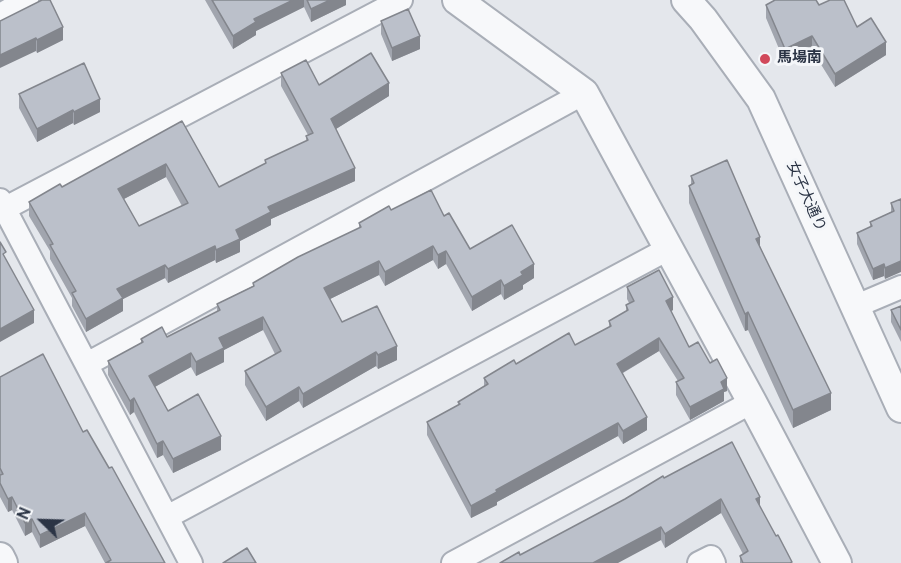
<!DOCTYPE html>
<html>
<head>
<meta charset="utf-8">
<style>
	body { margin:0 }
	#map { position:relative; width:901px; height:563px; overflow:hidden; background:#e4e7ec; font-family:Overpass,sans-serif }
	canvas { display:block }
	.north { position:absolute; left:12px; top:491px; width:60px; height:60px; -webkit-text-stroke:4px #f4f6f9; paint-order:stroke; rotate:293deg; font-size:16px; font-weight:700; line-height:24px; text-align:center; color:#2b3445 }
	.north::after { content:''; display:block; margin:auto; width:21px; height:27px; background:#2b3445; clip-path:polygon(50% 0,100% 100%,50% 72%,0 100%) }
</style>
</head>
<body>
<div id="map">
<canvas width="901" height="563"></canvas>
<div class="north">N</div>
</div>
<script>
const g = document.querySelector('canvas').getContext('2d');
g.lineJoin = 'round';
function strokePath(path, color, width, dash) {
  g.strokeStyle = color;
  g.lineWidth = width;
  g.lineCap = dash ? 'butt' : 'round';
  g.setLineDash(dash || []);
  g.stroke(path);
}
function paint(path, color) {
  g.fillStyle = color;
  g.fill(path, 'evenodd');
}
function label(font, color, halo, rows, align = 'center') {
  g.font = font + ' Overpass,"Noto Sans JP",sans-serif';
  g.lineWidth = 6;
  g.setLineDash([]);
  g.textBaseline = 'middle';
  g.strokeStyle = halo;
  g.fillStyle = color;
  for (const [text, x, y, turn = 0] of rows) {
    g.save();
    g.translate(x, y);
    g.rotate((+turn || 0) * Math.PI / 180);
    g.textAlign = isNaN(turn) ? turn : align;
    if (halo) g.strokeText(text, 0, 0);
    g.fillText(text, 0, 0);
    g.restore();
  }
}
const minor = new Path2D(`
	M0,15L27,0
	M0,200L191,563
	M0,211L401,0
	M854,307L901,287
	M87,364L584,93
	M167,517L668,249
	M453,563L752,402
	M699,563L711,557L714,563`);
const tertiary = new Path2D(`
	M457,0L584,93L752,402L837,563
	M686,0L703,19L761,99L901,408
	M0,557L3,563`);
strokePath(minor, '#a9aeb7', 26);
strokePath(tertiary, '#a9aeb7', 32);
strokePath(minor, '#f7f8fa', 22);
strokePath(tertiary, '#f7f8fa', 28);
paint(new Path2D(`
	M205,0H346V5L311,22L304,7L256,31V35L233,49Z
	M773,0H816L819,5L857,27L886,55L835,87L812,50L785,63L766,18V5L773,2Z
	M0,21L63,40L37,53L36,51Z
	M381,21L420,49L392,61L381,34Z
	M281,73L319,85L389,96L336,129L355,181L271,219V225L240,241V252L216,263L215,260L168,283L165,278L123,299V311L86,332L72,306V298L50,259V251L29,216V202L62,187L182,121L219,187L265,164V160L306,141V136L308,135L281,86ZM166,177L182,206L139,226L124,199Z
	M19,94L100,112L74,125L73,123L37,142L19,108Z
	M691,176L760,246L831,410L793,428L748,330L745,331L689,203V186L691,185Z
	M901,199L885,279L884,276L873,280L857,244V233L870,227V222L891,212V203Z
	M391,210L444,216L470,249L534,278L523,285V289L504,300L501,294L472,311L446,264L438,269L433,260L385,286L379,275L330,299L342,322L397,360L378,369L376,366L303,408L299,401L266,421L245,385V371L275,354L263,330L224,350V362L196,376L191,367L155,387L168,411L221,450L173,473L163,455L157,458L134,412L130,415L108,375V361L141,343V339L167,337L217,312V304L253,286V283L359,228V223Z
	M627,287L673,310L671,311L689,347L727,391L724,392V401L690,420L676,395V382L678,381L659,351L623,373L647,430L623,444L618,436L497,502V505L471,518L427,435V422L458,405V402L484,386V378L516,364L575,345L609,327V321L626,311V305L629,303L627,299Z
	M901,306V342L891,322V310Z
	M0,377L83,432L165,563H105L85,526L40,548L32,532L25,536L12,510L8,512L0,497Z
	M664,478L760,507L776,536L792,563H740V556L743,554L721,513L665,548L661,540L520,555Z`), '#a1a5ae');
paint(new Path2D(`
	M293,0H304V7L256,31V35L233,49V36L254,19Z
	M330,0H346V5L311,22V9Z
	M63,27V40L37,53V40Z
	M420,36V49L392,61V48Z
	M812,36V50L785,63V49Z
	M36,38V51L0,68V55Z
	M886,42V55L835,87V74Z
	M389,83V96L331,132V119Z
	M100,99V112L74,125V112Z
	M73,110V123L37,142V129Z
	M166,164V177L118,202V189Z
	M355,168V181L271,219V225L240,241V252L216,263V250L236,230L268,207Z
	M760,237V254L756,239Z
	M215,246V260L168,283V269Z
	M433,246V260L385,286V272Z
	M446,251V264L438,269V255Z
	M379,261V275L324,302V288Z
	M901,261V272L885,279V268Z
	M534,264V278L523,285V289L504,300V286L521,272Z
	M884,264V276L873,280V269Z
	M165,265V278L123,299V311L86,332V319L117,289Z
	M501,280V294L472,311V297Z
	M673,297V310L666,314V301Z
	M34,310V323L0,342V329Z
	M748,312V330L745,331V314Z
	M263,317V330L224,350V362L196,376V362L219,338Z
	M659,338V351L617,376V364Z
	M397,346V360L378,369V355Z
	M376,352V366L303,408V394Z
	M191,353V367L149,390V376Z
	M727,378V391L724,392V401L690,420V407L721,382Z
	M299,387V401L266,421V407Z
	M831,393V410L793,428V410Z
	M134,398V412L130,415V401Z
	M647,417V430L623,444V431Z
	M618,423V436L497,502V505L471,518V506L496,490Z
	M221,436V450L173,473V459Z
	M163,441V455L157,458V444Z
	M12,497V510L8,512V499Z
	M760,497V510L756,499Z
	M721,499V513L665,548V534Z
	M85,513V526L40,548V535Z
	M32,519V532L25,536V523Z
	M661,527V540L618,563H593Z`), '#83868d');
const building = new Path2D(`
	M42,0H50L63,27L37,40L36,38L0,55V21Z
	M212,0H293L254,19L256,22L233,36Z
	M307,0H330L311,9Z
	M775,0H816L819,5L830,0H844L857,27L871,18L886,42L835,74L812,36L785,49L766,5Z
	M408,9L420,36L392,48L381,21Z
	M371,53L389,83L331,119L355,168L268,207L271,212L236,230L240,239L216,250L215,246L168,269L165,265L117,289L123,298L86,319L72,293L76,291L50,245L53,244L29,202L60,184L62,187L182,121L219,187L266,163L265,160L308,140L306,136L313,133L281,73L306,60L319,85ZM166,164L188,203L139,226L118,189Z
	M84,63L100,99L74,112L73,110L37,129L19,94Z
	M727,160L760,237L756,239L831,393L793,410L748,312L745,314L689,186L694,183L691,176Z
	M431,190L444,216L449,213L470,249L512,225L534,264L521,272L523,275L504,286L501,280L472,297L446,251L438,255L433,246L385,272L379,261L324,288L342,322L377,306L397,346L378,355L376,352L303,394L299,387L266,407L245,371L281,351L263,317L219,338L224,348L196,362L191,353L149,376L168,411L198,394L221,436L173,459L163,441L157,444L134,398L130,401L108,361L143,342L141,339L162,327L167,337L220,310L217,304L254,286L253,283L298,257L361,227L359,223L389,206L391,210Z
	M901,199V261L885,268L884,264L873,269L857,233L872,226L870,222L894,211L891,203Z
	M0,242L6,252L3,254L34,310L0,329Z
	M659,270L673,297L666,301L689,347L698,342L710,363L717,359L727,378L721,382L724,389L690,407L676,382L684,378L659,338L617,364L647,417L623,431L618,423L496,490L497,492L471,506L427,422L460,404L458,402L488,384L484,378L514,360L516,364L569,333L575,345L611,326L609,321L628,310L626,305L634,301L627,287Z
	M901,306V330L891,310Z
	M43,354L83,432L87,430L109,468L112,467L165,563H106L111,560L85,513L40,535L32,519L25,523L12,497L8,499L0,483V475L3,474L0,468V377Z
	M732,442L760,497L756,499L776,536L778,535L792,562L790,563H743L740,556L748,551L721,499L665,534L661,527L593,563H500L519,552L520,555L625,499L663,476L664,478Z
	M247,548L256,563H223Z`);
paint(building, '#bbc0ca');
strokePath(building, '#83868d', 1.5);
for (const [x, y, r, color] of [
	[765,59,6,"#d1495b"]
]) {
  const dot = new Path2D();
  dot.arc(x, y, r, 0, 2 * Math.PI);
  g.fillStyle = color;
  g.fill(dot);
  strokePath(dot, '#f4f6f9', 2);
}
label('bold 15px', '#2b3445', '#f4f6f9', [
	["馬場南",777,59]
], 'left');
label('15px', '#2b3445', '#f4f6f9', [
	["女子大通り",805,197,66]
]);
</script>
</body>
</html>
